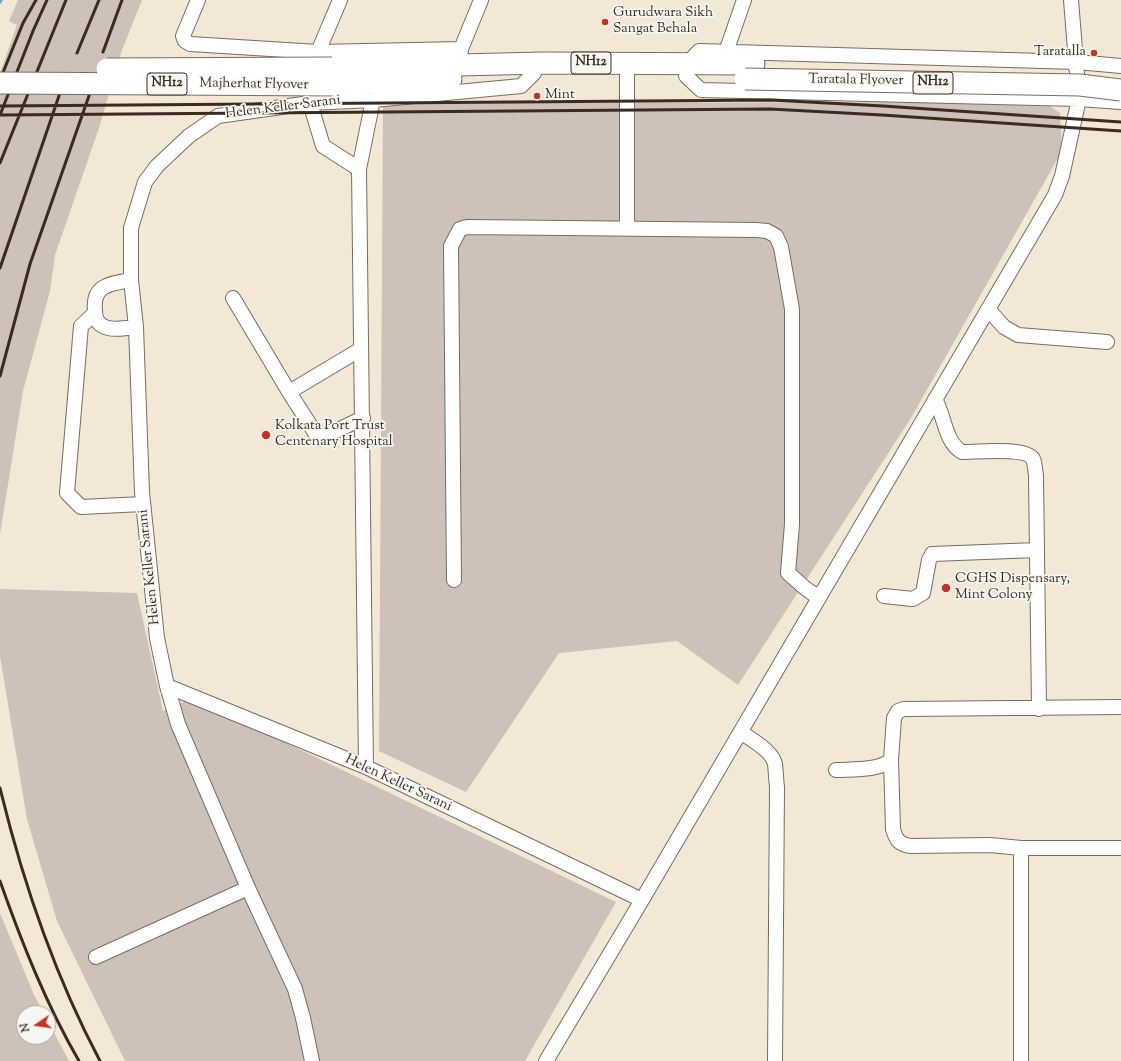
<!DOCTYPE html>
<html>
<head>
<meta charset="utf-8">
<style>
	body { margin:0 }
	#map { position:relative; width:1121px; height:1061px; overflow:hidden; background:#f3e7d5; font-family:"Sorts Mill Goudy",serif }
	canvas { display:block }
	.north { position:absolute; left:16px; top:1005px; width:40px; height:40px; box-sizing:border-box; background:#f6f6f2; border:1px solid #aba49d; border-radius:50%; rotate:257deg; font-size:11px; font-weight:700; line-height:16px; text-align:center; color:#3b2a1e }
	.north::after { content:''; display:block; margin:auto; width:14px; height:18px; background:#c8321e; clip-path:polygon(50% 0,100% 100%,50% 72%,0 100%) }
</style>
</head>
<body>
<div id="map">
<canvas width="1121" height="1061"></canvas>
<div class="north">N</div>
</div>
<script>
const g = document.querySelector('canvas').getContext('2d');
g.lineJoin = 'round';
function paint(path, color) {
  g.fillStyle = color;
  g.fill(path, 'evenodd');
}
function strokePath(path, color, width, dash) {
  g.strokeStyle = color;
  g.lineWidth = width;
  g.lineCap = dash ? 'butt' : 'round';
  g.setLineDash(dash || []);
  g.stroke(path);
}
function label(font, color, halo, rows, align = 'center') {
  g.font = font + ' "Sorts Mill Goudy",serif';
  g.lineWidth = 3.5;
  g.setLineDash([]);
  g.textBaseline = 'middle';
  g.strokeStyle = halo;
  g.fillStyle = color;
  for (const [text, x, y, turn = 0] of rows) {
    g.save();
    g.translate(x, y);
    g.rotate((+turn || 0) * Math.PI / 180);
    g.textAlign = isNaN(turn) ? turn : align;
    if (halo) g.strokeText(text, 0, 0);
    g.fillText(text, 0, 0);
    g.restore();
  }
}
paint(new Path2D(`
	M18,0H142L122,50L99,128L55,255L50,291L23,391L0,534V73L17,25L9,21Z
	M1044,102L1060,113L1062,151L911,418L738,685L677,641L559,653L466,792L379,751L383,103Z
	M0,589L137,593L163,711L193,698L616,902L525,1061H125L57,921L27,819L0,656Z
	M0,913L34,995L44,1013H24V1037H48V1021L69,1061H0Z`), '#cec1b9');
strokePath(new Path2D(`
	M0,2L1,0`), '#57b3d5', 3.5);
const minor = new Path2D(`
	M198,0L183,36L185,41L190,44L318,52L461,49
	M726,52L744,0
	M460,58L461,49L481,0
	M317,59L318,52L340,0
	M686,65L699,51L1077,62L1121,66
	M534,73L521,86L373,100L310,103L218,116L189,136L157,166L145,182L131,228V280L136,327L142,492L157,638L167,686L366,767L642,900
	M686,76L701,90L1079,99L1121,102
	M312,94L310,103L323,146L359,169
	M627,229V75
	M131,280C111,284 92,284 95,311C95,317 97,323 103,326C111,331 127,328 136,327
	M233,298L289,392
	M988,309L1004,327L1018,335L1107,342
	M95,313L81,326L67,493L81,507L143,504
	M361,349L289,392L319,439L363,418
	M935,399C945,416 944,441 962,452C976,452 1026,447 1033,459C1035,463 1035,471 1036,475L1039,709
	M454,580L451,246L460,229L467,227L756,230L767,231L776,236L781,247L792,309V524L788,573L805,588L819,598
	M884,596L913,599L923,593L929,560L932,554L1037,550
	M167,686L178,724L248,888L295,989L303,1018L312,1061
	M741,732C751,740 772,750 775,764C776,772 776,780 777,787L775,1061
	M891,760L893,829C896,840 899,844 910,846L990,845L1021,848V1061
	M366,767L359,169L373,100
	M836,770C852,769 879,771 891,760L894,718L898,711L904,709L1121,707
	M1021,848H1121
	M96,957L248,888
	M546,1061L642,900L1055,195L1062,176L1079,99L1071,0`);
const highway = new Path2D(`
	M332,68L543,63L754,64
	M333,85L451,79`);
strokePath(minor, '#7b6c5e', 16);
strokePath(highway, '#7b6c5e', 23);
strokePath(minor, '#fff', 14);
strokePath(highway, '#fff', 21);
strokePath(new Path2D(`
	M47,0L33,31L0,115L770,109L882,115L1121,131
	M103,52L122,0
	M77,53L99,0
	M0,80L23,23L36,0
	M0,106L771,100L883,106L1121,122
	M0,163L66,0
	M0,268L61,90
	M0,376L30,264L91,90
	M0,788C23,883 54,974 100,1061
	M0,881C22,943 46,1004 79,1061`), '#3b2a1e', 3);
const highwayBridge = new Path2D(`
	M107,69L332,68
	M745,79L1080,85L1121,90
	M0,83L333,85`);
strokePath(highwayBridge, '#7b6c5e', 23, []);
strokePath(highwayBridge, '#fff', 21);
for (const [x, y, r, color] of [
	[605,22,4,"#c8321e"],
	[1094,53,4,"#c8321e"],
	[537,96,4,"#c8321e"],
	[266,435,5,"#c8321e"],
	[946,588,5,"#c8321e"]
]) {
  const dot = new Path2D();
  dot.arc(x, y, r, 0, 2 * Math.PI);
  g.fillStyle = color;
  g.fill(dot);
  strokePath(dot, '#f6f6f2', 1.5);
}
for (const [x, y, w] of [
	[591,63,40],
	[933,83,40],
	[167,84,40]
]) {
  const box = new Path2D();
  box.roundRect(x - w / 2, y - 11, w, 22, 3);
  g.fillStyle = '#f6f6f2';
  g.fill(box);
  strokePath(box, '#3b2a1e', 1);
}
label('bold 13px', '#3b2a1e', null, [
	["NH12",591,63],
	["NH12",933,83],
	["NH12",167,84]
]);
label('14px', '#3b2a1e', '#f6f6f2', [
	["Gurudwara Sikh",613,14],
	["Sangat Behala",613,30],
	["Taratalla",1086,53,"right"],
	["Mint",545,96],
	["Kolkata Port Trust",275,427],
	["Centenary Hospital",275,443],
	["CGHS Dispensary,",955,580],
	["Mint Colony",955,596]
], 'left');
label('14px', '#3b2a1e', '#f6f6f2', [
	["Taratala Flyover",856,81,1],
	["Majherhat Flyover",254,85,1],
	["Helen Keller Sarani",283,108,-7],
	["Helen Keller Sarani",150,567,-96],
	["Helen Keller Sarani",398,784,25]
]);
</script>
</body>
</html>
